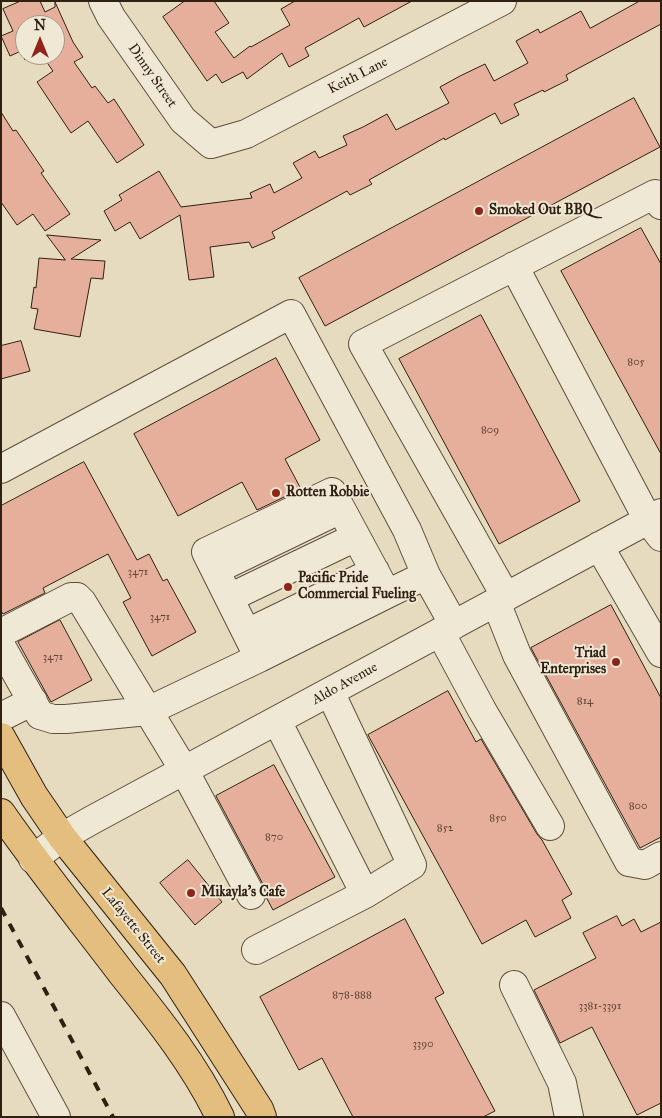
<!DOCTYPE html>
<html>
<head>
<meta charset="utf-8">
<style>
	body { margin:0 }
	#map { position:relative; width:662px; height:1118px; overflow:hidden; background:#e6dbbe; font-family:"IM FELL Great Primer",serif }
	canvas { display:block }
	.frame { position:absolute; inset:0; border:2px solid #302012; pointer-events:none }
	.north { position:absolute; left:15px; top:15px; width:50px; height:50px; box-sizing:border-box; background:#efe8d5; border:1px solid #a39887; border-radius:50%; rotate:0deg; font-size:14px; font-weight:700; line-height:20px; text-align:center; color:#302012 }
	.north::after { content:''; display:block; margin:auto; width:18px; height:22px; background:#8f2418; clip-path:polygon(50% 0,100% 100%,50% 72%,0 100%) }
</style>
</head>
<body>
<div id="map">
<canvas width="662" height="1118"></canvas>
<div class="frame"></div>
<div class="north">N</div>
</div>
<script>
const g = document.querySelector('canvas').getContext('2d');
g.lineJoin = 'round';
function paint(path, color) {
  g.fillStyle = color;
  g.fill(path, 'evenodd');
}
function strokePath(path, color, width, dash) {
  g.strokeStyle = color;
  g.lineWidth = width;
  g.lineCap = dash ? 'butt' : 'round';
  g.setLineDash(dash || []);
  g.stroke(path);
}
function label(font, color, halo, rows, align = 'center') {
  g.font = font + ' "IM FELL Great Primer",serif';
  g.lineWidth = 4;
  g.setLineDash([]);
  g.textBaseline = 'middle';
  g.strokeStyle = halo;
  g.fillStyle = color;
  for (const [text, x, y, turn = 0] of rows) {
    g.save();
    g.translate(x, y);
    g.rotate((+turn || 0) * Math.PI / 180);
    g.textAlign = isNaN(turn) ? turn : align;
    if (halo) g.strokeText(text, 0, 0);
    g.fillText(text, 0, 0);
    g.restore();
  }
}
const building = new Path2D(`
	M21,1H40L45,12L55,7V2L73,42L83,57L74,62L92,88L95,86L108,103L114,99L144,145L117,163L88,121L71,133L37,82L53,71L43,57L46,55H55V25H25V60L21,51L10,56L1,36L13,31L3,9Z
	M185,1H214L229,23L215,32L234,58L250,46L251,47L290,25L281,9L295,1H412L364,27L359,18L325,37L305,48L309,56L289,67L282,53L247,79L243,72L222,83L216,74L207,81L163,17Z
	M640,1H661V24L566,75L568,80L544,92L543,90L514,104L519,115L501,124L495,113L445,140L444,138L369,180L372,184L350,195L347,191L272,232L275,238L252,248L249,242L210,247L214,277L189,280L180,215L140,239L130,222L115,231L104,211L122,200L119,195L159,171L181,207L252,198L250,193L270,184L274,193L302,178L293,163L315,151L319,158L347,145L343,136L363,127L387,114L396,130L449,103L440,87L460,76L485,64L494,81L528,63L516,41L538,29L540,33L581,11L590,28Z
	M634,98L660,147L325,326L299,278Z
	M1,112L13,131L16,130L44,171L41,173L70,214L45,231L33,214L17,225L1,202Z
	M641,228L661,264V454L561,271Z
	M47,235L101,240L71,259L105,261L103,279L91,278L80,337L34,329L38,309L31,308L34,287L36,288L39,258L65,260Z
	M481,315L580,501L499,544L399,359Z
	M21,341L30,371L1,379V346Z
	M276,358L320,440L285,459L301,489L257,510L242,482L178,516L134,434Z
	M84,462L137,560L149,554L163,581L167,579L196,632L152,656L123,602L131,598L108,554L43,588L45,593L3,614L1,611V506Z
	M611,605L661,698V837L640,848L531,648Z
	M60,620L92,680L51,702L18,642Z
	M448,691L476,742L481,739L537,834L542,840L572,894L562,900L571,918L535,937L526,920L482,944L368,735Z
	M274,765L335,877L273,910L266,897L265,888L216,796Z
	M188,860L222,902L195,925L160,883Z
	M617,916L622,926L634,919L641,932L661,922V1103L637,1115L592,1027L560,1043L534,990L596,958L583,933Z
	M405,919L444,993L435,998L495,1111L483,1117H353L322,1058L299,1070L260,997Z`);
paint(building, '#e6af9b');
strokePath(building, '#302012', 1);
const minor = new Path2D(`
	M103,1L111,17L183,120L211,144L246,134L502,1
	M514,266L648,520L661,537
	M1,469L291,314L407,530L426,575
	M599,546L661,653
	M215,570L341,509
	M506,597L363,344L655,194L661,205
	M229,598L356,537
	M496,602L517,655L629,862L645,865L661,856
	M440,632L482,710L550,826
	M1,633L71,597H77L82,602L184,770L251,895
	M247,633L375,571
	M1,646L40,715L53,719H66L148,711L259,658L206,552L332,492L387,594L426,575L454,625
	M259,658L387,594
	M1,717L33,701
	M277,721L365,894
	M33,859L62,837L92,820L661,513
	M256,950L365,894L412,865L330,692
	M514,985L562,1083L569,1117
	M1,1016L56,1117`);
const major = new Path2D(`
	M1,737L34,796L62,837L173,975L259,1109L262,1117
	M1,813C40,869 82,921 123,975C159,1020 195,1065 220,1117`);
strokePath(minor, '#5e4f3d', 30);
strokePath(major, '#302012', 30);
strokePath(minor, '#efe8d5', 28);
strokePath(major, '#e3be7f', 28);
strokePath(new Path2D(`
	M1,908L113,1117`), '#302012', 4, [9, 9]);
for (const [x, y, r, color] of [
	[479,211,5,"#8f2418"],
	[276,493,5,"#8f2418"],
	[288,587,5,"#8f2418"],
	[616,662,5,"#8f2418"],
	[191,893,5,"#8f2418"]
]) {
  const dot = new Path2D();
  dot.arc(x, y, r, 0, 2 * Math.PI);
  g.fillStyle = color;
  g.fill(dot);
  strokePath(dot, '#efe8d5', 2);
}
label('11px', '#5e4434', null, [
	["805",636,362],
	["809",490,430],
	["3471",138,572],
	["3471",160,617],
	["3471",53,657],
	["814",585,701],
	["800",638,806],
	["850",498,818],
	["852",445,828],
	["870",274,837],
	["878-888",352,995],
	["3381-3391",600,1006],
	["3390",423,1044]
]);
label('14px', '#302012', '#efe8d5', [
	["Dinny Street",152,76,55],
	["Keith Lane",358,76,-27],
	["Aldo Avenue",345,684,-29],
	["Lafayette Street",133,926,51]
]);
label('bold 14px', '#302012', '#efe8d5', [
	["Smoked Out BBQ",489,211],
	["Rotten Robbie",286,493],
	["Pacific Pride",298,579],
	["Commercial Fueling",298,595],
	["Triad",606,654,"right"],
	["Enterprises",606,670,"right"],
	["Mikayla's Cafe",201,893]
], 'left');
</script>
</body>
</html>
